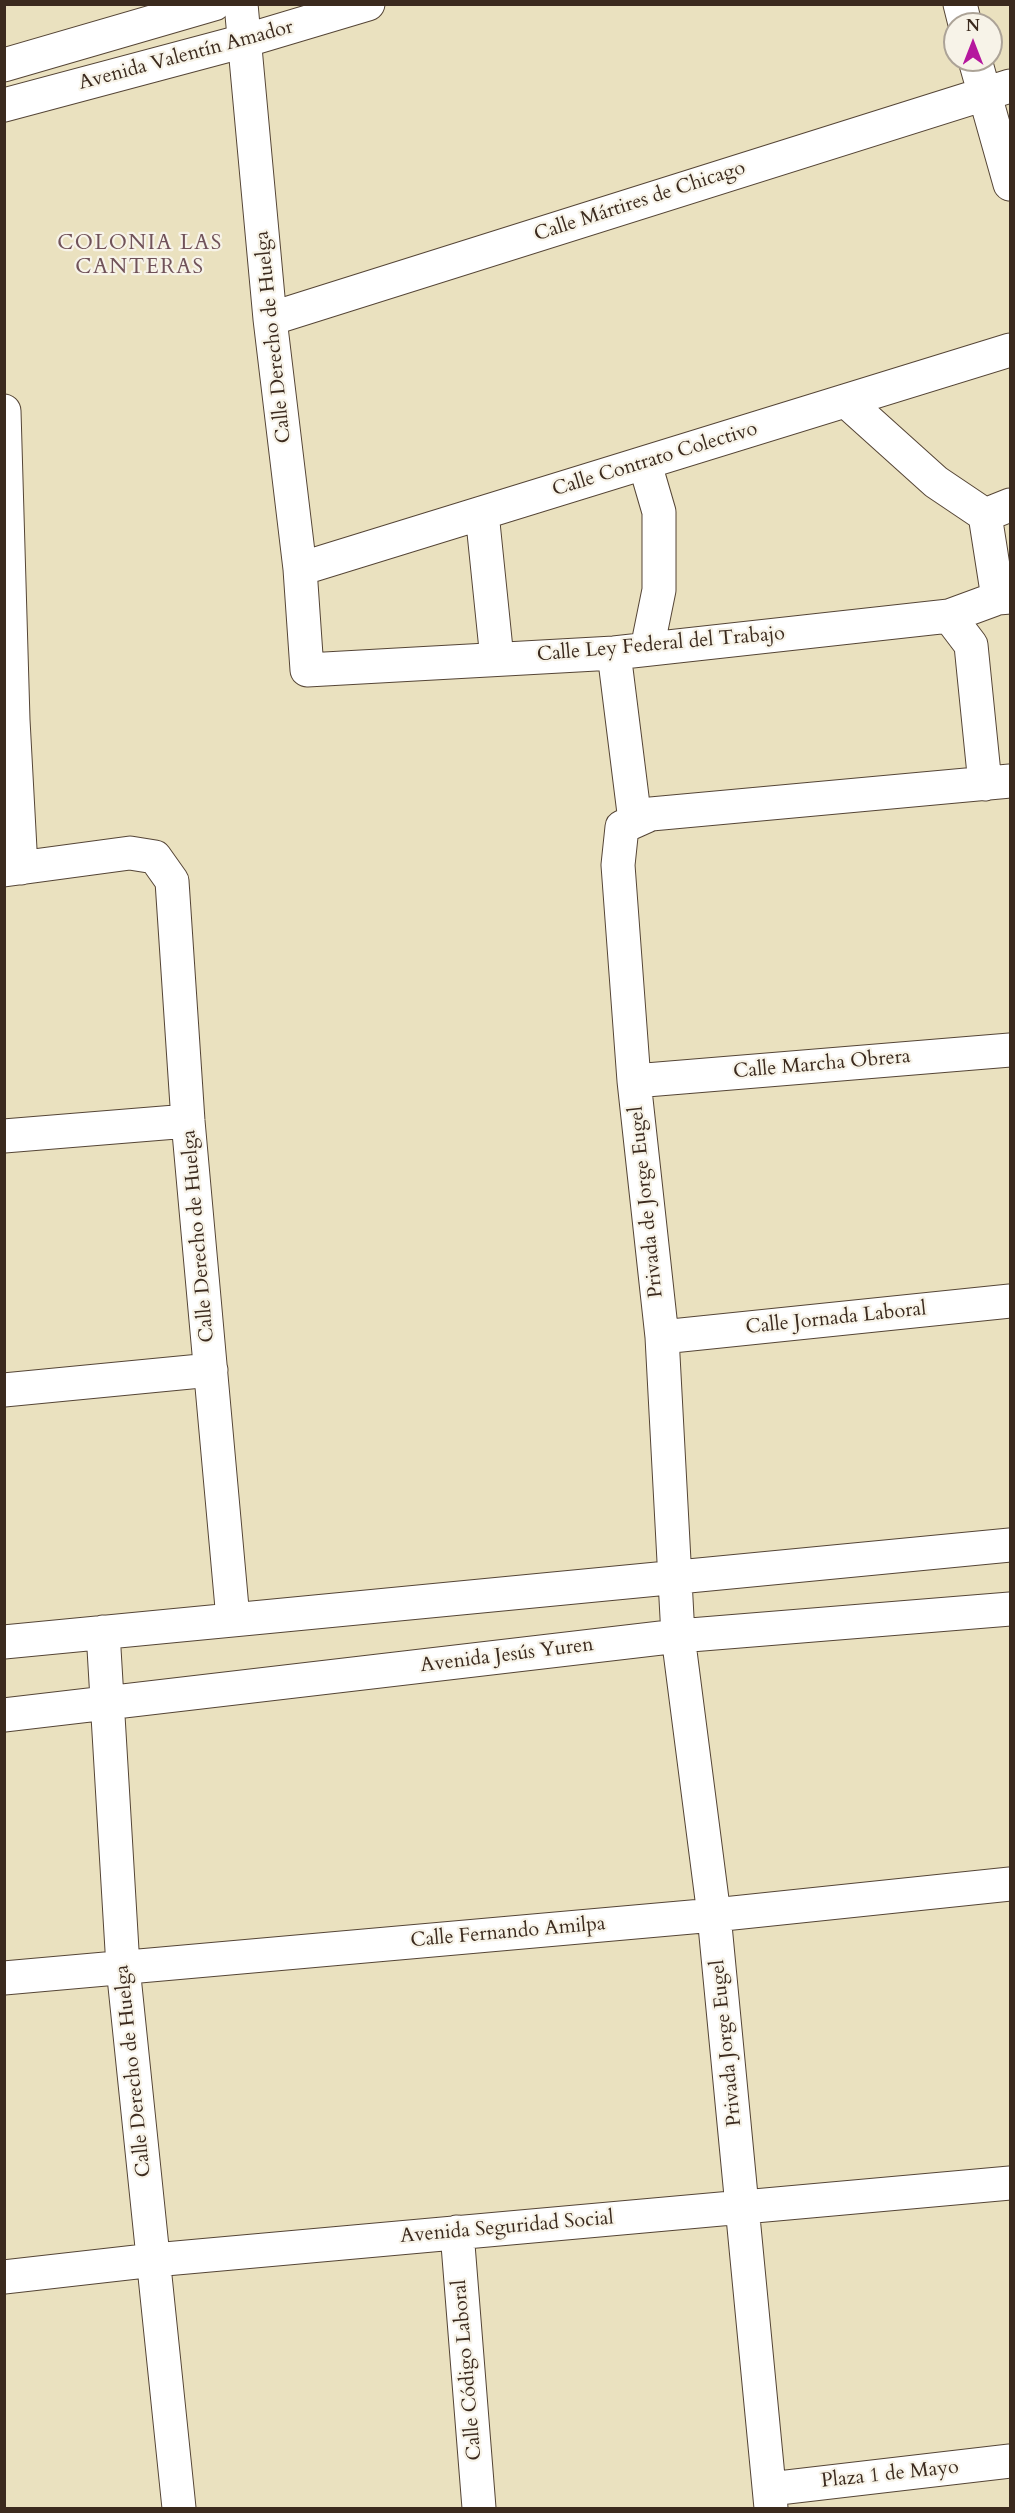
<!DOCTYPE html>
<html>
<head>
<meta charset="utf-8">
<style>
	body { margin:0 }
	#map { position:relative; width:1015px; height:2513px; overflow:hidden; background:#eae1bf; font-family:Cardo,serif }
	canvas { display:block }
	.frame { position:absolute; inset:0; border:6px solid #3b2a1e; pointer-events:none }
	.north { position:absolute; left:943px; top:12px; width:60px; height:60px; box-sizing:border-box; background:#f7f3e8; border:2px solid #aca397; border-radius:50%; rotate:0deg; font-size:16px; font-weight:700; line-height:24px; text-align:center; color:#3b2a1e }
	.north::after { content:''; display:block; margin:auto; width:21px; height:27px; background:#b5179e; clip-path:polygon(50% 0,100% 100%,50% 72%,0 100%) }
</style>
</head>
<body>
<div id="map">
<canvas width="1015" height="2513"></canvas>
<div class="frame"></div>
<div class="north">N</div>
</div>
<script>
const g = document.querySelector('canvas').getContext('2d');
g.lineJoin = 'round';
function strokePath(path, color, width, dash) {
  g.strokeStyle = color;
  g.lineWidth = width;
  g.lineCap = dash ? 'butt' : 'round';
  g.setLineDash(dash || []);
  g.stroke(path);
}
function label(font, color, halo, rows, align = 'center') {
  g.font = font + ' Cardo,serif';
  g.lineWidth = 4.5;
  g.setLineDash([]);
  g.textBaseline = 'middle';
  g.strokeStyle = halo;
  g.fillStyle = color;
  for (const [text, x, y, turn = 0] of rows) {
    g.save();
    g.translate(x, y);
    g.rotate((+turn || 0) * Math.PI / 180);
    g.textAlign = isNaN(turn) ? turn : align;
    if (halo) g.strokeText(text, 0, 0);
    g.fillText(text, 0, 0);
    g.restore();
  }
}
const minor = new Path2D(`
	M241,4L270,319L300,569L307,670L614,653L949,616L998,598L1010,597
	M960,4L965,24
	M975,60L1010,184
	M270,319L1010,86
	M846,401L936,482L985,515L998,598
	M4,411L13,720L21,868
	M645,464L659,512V590L647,649
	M482,513L497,659
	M985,515L1010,505
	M300,569L1010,350
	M949,616L971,645L985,784
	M614,653L635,821
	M4,870L130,853L155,857L172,881L188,1121L233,1619
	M634,1081L1010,1050
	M4,1136L188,1121
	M662,1337L1010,1301
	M4,1390L211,1370
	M103,1632L123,1967L179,2508
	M4,1642L1010,1545
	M4,1715L678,1636L1010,1609
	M4,1978L714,1915L1010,1884
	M457,2232L479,2508
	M4,2277L154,2260L1010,2183
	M770,2489L1010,2461
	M771,2508L714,1915L678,1636L662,1337L634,1081L618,865L622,827L651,814L1010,781`);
const major = new Path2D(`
	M4,65L214,4
	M4,105L244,41L368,4`);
strokePath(minor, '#554536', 35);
strokePath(major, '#554536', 35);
strokePath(minor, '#fff', 33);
strokePath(major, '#fff', 33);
label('20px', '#3b2a1e', '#f7f3e8', [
	["Avenida Valentín Amador",186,56,-15],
	["Calle Mártires de Chicago",640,202,-18],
	["Calle Derecho de Huelga",274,337,-96],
	["Calle Contrato Colectivo",655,460,-17],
	["Calle Ley Federal del Trabajo",661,645,-5],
	["Calle Marcha Obrera",822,1065,-5],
	["Privada de Jorge Eugel",647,1202,-96],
	["Calle Derecho de Huelga",199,1236,-95],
	["Calle Jornada Laboral",836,1319,-6],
	["Avenida Jesús Yuren",507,1656,-7],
	["Calle Fernando Amilpa",508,1933,-5],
	["Privada Jorge Eugel",727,2043,-96],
	["Calle Derecho de Huelga",134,2071,-96],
	["Avenida Seguridad Social",507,2228,-5],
	["Calle Código Laboral",468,2370,-95],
	["Plaza 1 de Mayo",890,2475,-6]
]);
g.letterSpacing = '1.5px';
label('21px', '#705259', '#f7f3e8', [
	["COLONIA LAS",140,244],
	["CANTERAS",140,268]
]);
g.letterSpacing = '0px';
</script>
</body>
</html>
